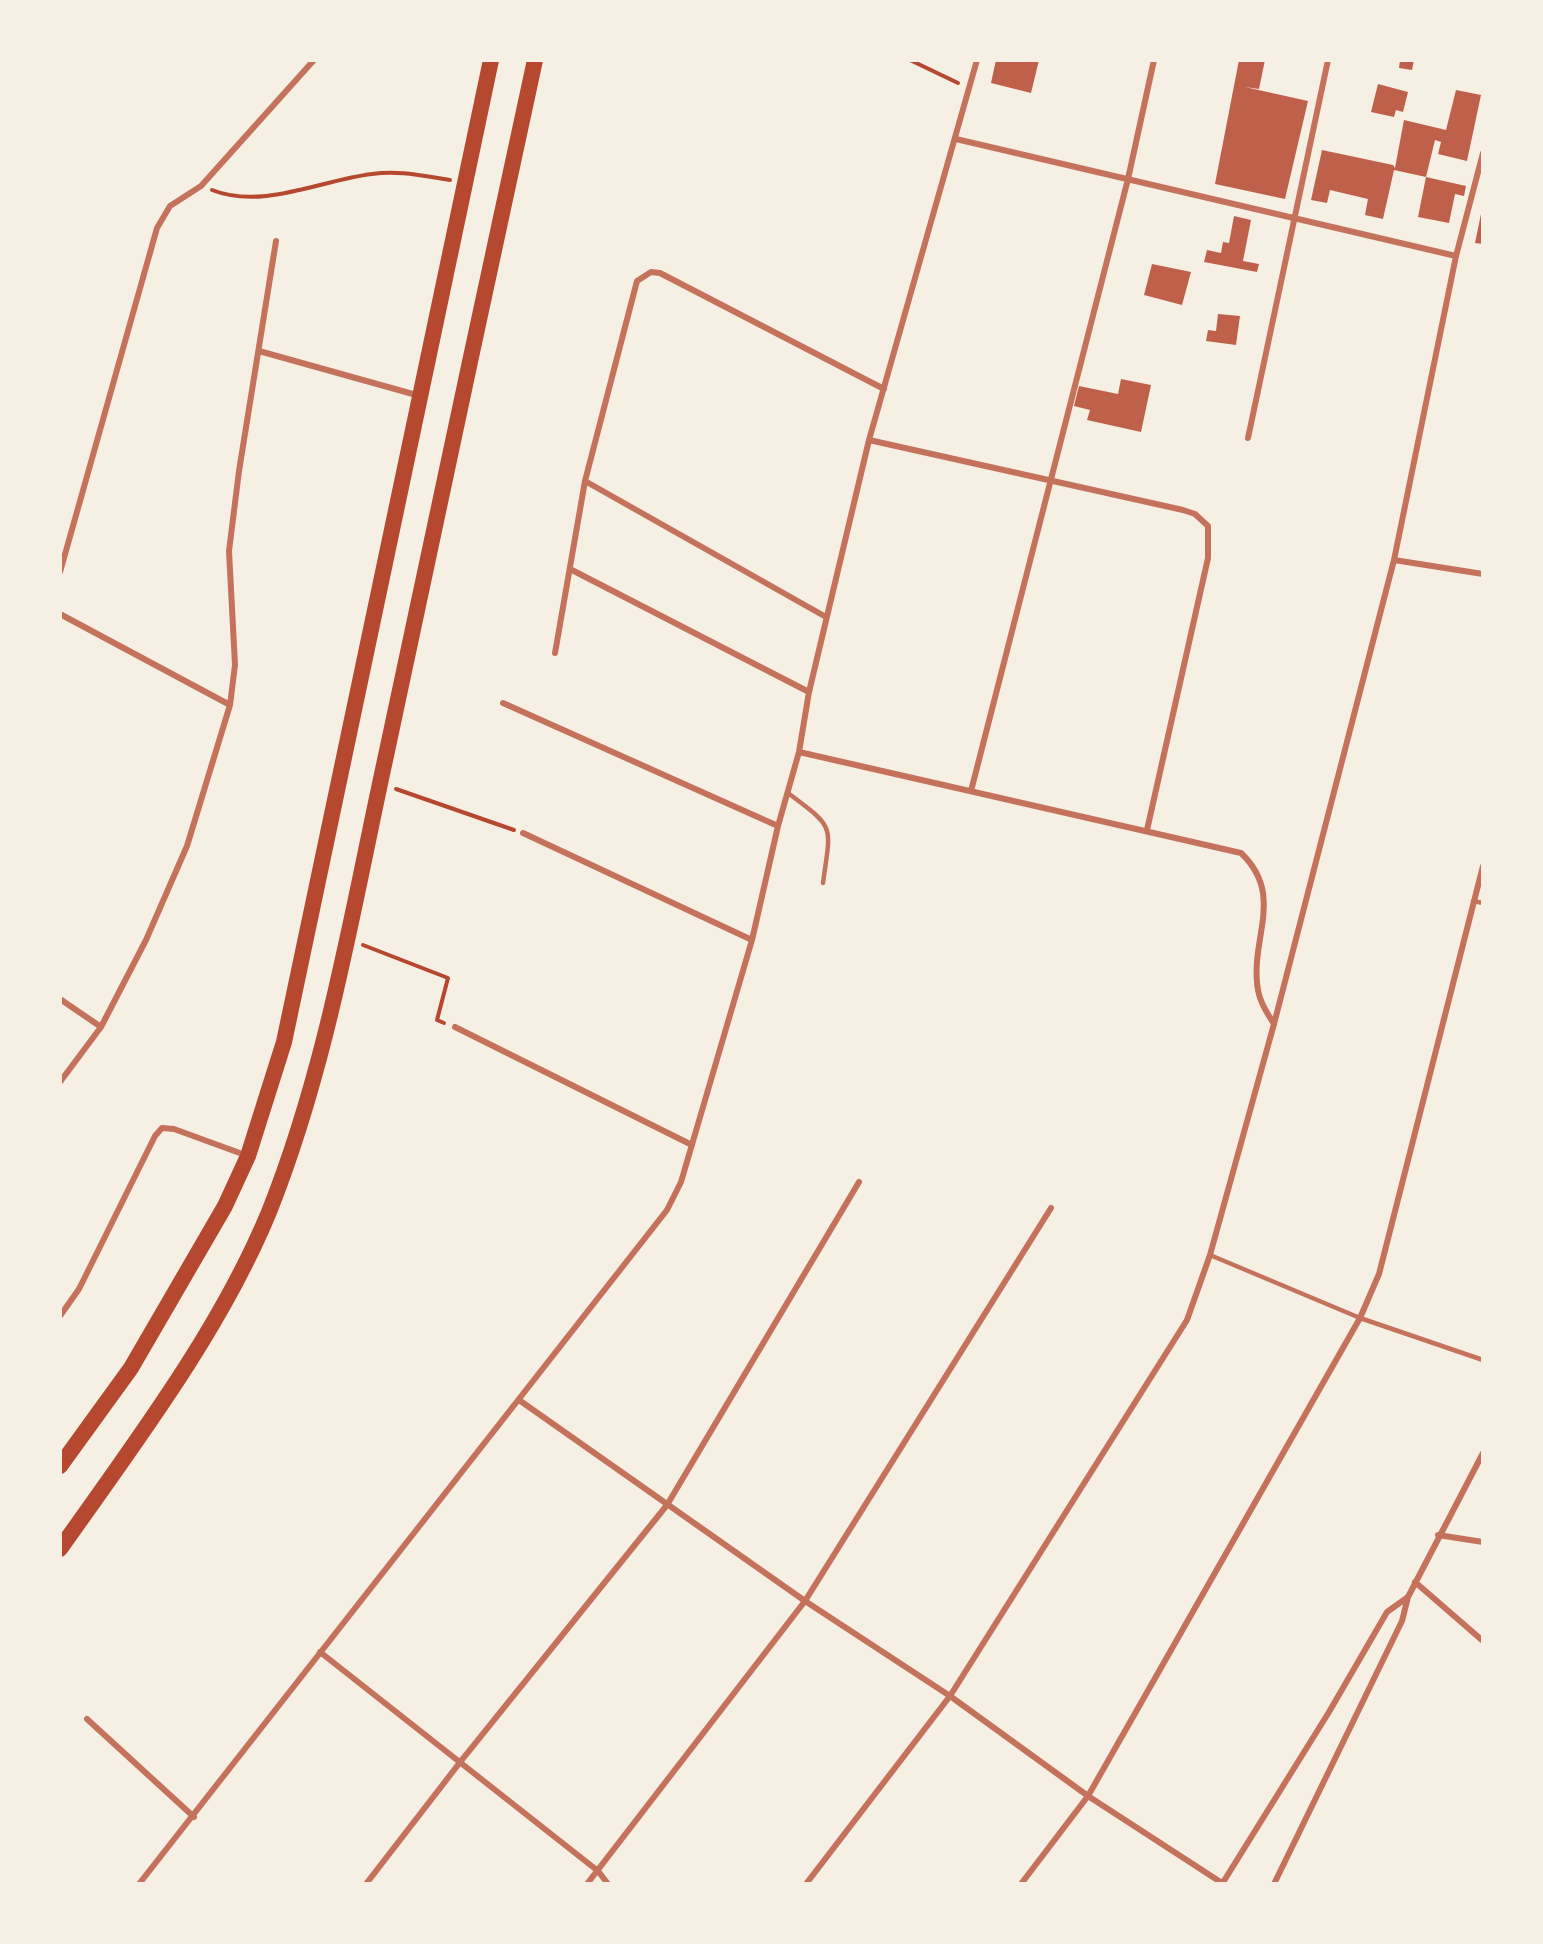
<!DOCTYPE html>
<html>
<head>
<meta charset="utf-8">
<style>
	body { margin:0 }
	#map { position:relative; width:1543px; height:1944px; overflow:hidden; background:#f6efe4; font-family:"DM Sans",sans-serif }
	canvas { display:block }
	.frame { position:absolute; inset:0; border:62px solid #f6efe4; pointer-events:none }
</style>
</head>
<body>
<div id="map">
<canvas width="1543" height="1944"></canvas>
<div class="frame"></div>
</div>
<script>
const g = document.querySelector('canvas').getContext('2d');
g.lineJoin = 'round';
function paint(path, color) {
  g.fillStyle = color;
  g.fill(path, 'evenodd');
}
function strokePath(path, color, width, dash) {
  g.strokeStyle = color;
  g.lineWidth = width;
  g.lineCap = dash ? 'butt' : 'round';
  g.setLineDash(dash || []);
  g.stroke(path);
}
paint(new Path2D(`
	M996,60H1039L1031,93L991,83Z
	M1239,60H1265L1259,89L1245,87L1308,101L1285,199L1215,184Z
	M1400,60H1414L1412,70L1399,68Z
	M1378,84L1408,92L1403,112L1396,110L1394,117L1371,112Z
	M1456,90L1481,95L1467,161L1438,154L1441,142L1435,140L1426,177L1394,170L1383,219L1365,215L1368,199L1330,190L1327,203L1311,200L1322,150L1393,165L1395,168L1404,120L1446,130Z
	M1426,177L1466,186L1464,196L1455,194L1449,223L1418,217Z
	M1482,209L1483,210V244L1475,243Z
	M1234,216L1251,220L1243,261L1259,264L1257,272L1204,262L1207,250L1221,253L1223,242L1229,243Z
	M1152,264L1191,272L1182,305L1144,295Z
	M1218,314L1240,316L1236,345L1206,341L1208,330L1216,331Z
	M1121,379L1151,385L1141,432L1087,420L1090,410L1074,406L1079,386L1118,394Z`), '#bf614a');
strokePath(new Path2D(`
	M910,60L958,83
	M212,190C263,210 321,180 372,174C399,170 423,176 450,180
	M396,789L514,830
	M363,945L448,978L437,1020L444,1023`), '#b5482f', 4);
strokePath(new Path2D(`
	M788,793C836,829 831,824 823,883
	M1473,901L1483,903
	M1210,1255L1360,1318L1483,1360`), '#c5725c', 4.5);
strokePath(new Path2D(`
	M956,139L1456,256
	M259,351L420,396
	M1248,438L1328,60
	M869,440L1183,510L1195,514L1208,526V558L1147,830
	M585,481L826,617
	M1394,560L1483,574
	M570,569L809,692
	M60,572L157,228L170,206L201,186L314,60
	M60,614L230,705
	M555,653L585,481L637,281L651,272L660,273L884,389
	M503,703L778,826
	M799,752L1241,853C1286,896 1249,939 1258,990C1260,1002 1267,1013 1274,1024
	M971,791L1128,179L1154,60
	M523,833L752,940
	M60,999L101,1027
	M455,1027L692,1145
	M60,1082L101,1027L146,940L187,846L230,705L235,665L229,551L239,471L276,241
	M60,1316L79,1289L155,1136L162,1128L174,1129L248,1156
	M519,1400L805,1601L950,1696L1088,1796L1222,1883
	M1438,1535L1483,1542
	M1415,1582L1483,1641
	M320,1652L598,1871L608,1884
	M87,1719L194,1817
	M139,1884L667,1210L681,1182L752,940L778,826L799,752L809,692L869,440L977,60
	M366,1884L461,1761L667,1505L859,1182
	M587,1884L805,1601L1051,1208
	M806,1884L950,1696L1187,1320L1210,1255L1274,1024L1394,560L1456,256L1483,153
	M1021,1884L1088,1796L1360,1318L1379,1274L1483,866
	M1222,1884L1329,1712L1387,1612L1408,1597L1483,1453
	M1274,1884L1402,1621L1408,1597`), '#c5725c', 6);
strokePath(new Path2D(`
	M60,1466L131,1368L225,1206L248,1156L284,1042L491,60
	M60,1549C134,1444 220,1331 269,1212C328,1064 353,906 387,751C436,521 485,290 535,60`), '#b5482f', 16);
</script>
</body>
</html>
